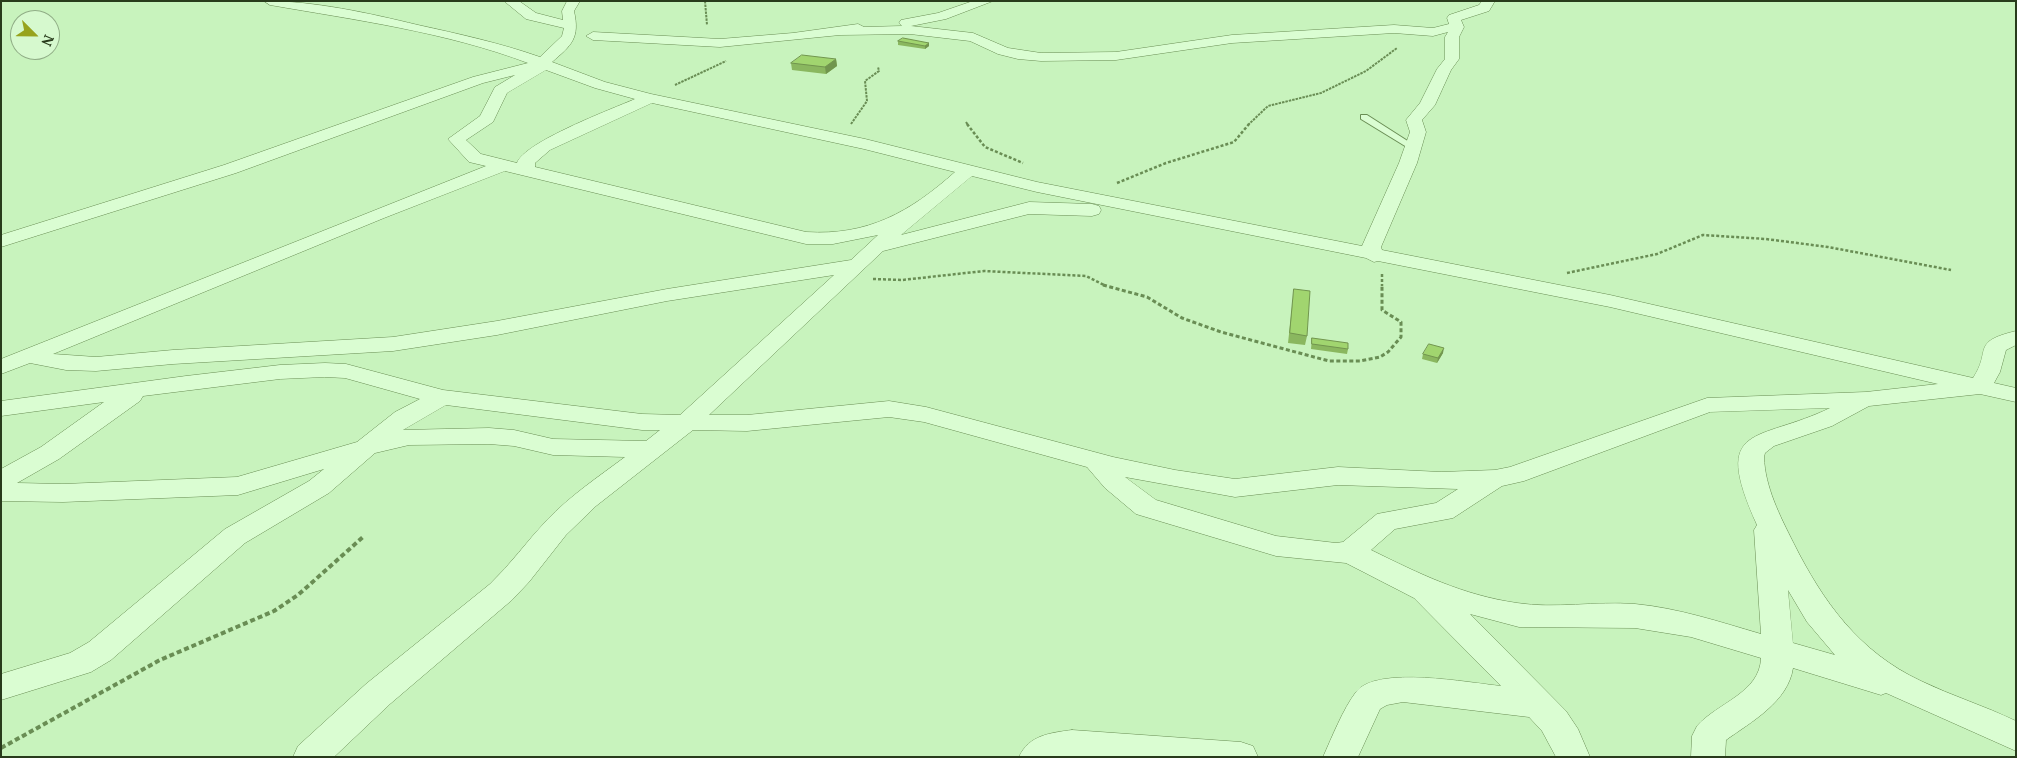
<!DOCTYPE html>
<html>
<head>
<meta charset="utf-8">
<style>
	body { margin:0 }
	#map { position:relative; width:2017px; height:758px; overflow:hidden; background:#c8f3bd; font-family:"PT Serif",serif }
	canvas { display:block }
	.frame { position:absolute; inset:0; border:2px solid #283b1b; pointer-events:none }
	.north { position:absolute; left:10px; top:10px; width:50px; height:50px; box-sizing:border-box; background:#d6f9ce; border:1px solid #90ad86; border-radius:50%; rotate:113deg; font-size:14px; font-weight:700; line-height:20px; text-align:center; color:#283b1b }
	.north::after { content:''; display:block; margin:auto; width:18px; height:22px; background:#97a31d; clip-path:polygon(50% 0,100% 100%,50% 72%,0 100%) }
</style>
</head>
<body>
<div id="map">
<canvas width="2017" height="758"></canvas>
<div class="frame"></div>
<div class="north">N</div>
</div>
<script>
const g = document.querySelector('canvas').getContext('2d');
g.lineJoin = 'round';
function strokePath(path, color, width, dash) {
  g.strokeStyle = color;
  g.lineWidth = width;
  g.lineCap = dash ? 'butt' : 'round';
  g.setLineDash(dash || []);
  g.stroke(path);
}
function paint(path, color) {
  g.fillStyle = color;
  g.fill(path, 'evenodd');
}
const lane = new Path2D(`
	M1361,115H1367L1417,147L1410,149L1361,119Z`);
const street = new Path2D(`
	M264,1C315,1 368,13 418,25C459,34 500,43 540,57L562,36L564,28L526,19L504,1H519L536,13L563,20L562,11L567,1H580L574,11C580,38 572,45 552,62L605,82L651,94L865,139L1037,182L1362,246L1399,163L1410,132L1406,120L1420,103L1437,69L1445,59V37L1448,32L1433,36L1394,33L1232,43L1116,60L1041,61L1018,59L998,54L970,41L910,34L840,35L720,47L593,40L586,36L593,32L720,39L793,33L858,24L864,27L902,26L899,23L901,20L938,13L973,1H993L946,19L911,26L973,33L1008,48L1041,53L1116,52L1232,35L1394,25L1433,28L1449,24L1447,18L1449,15L1479,5L1482,1H1495L1489,11L1461,20L1464,27L1459,37V59L1451,70L1435,105L1422,120L1426,132L1417,163L1381,247L1382,250L1610,295L1973,378C1992,350 1970,342 2016,331V345L2006,350L2000,372L1994,383L2016,388V402L1980,394L1869,406L1832,426L1774,446L1765,453L1764,457C1765,487 1780,516 1793,542C1823,602 1859,652 1921,681C1952,696 1985,706 2016,721V751L1886,693L1881,695L1793,668C1788,702 1751,722 1726,740L1725,757H1691L1692,736L1697,726C1717,703 1760,693 1761,658L1691,637L1635,628L1519,627L1470,614L1566,711L1578,729L1590,757H1556L1542,731L1529,717L1403,702L1387,705L1380,709L1358,757H1323C1332,737 1343,709 1356,692C1376,665 1470,683 1501,686L1414,598L1346,563L1276,556L1136,514L1105,488L1087,467L924,422L889,417L747,431L693,430L596,506L566,535L529,582L512,600L390,704L334,757H293L298,746L366,684L490,584C511,564 527,541 547,520C570,496 598,477 625,457L553,455L514,446L489,444L409,445L375,453L329,493L245,543L111,660L91,672L1,700V674L70,653L89,642L225,529L309,481L324,469L238,495L63,502L1,501V469L41,447L104,402L1,416V401L186,376L280,365L325,363L346,364L443,390L642,414L680,415L834,275L667,301L497,335L393,351L173,364L96,371L66,370L30,363L1,374V359L486,166L469,162L448,139L480,116L495,87L515,75L483,83L236,173L1,247V235L224,165L473,77L528,63C446,32 356,20 270,5ZM546,70L595,88L635,99C612,109 524,142 517,163L481,154L466,140L493,122L507,93ZM652,103L864,149L955,172C910,212 868,236 806,232L535,167V163L550,150ZM505,171L806,244H833L878,235L851,260L667,289L497,321L393,337L173,350L96,357L53,354L384,218ZM972,176L1037,192L1366,258L1374,262L1378,261L1610,307L1938,384L1866,392L1707,398L1510,467L1495,470L1441,472L1338,467L1235,479L1175,470L1113,457L926,407L889,401L747,415H709L883,251L1029,214L1092,216L1099,214L1101,210L1099,206L1092,204L1029,202L901,235ZM325,377L345,378L420,399L395,412L357,442L237,477L63,484L17,483L59,459L140,401L143,396L280,379ZM446,405L642,430H660L646,441L553,439L514,430L489,428L403,430ZM1830,408C1758,443 1710,421 1757,525L1754,530L1761,634C1720,622 1678,608 1635,604C1596,601 1555,609 1517,603C1462,595 1420,574 1371,550L1395,529L1453,518L1502,486L1524,481L1710,412ZM1125,477L1235,497L1338,485L1458,489L1436,503L1377,514L1343,542L1336,543L1276,536L1156,500ZM1788,590L1807,622L1835,655L1793,643Z
	M1072,730L1241,742L1253,746L1258,757H1019C1029,735 1050,733 1072,730Z`);
strokePath(lane, '#698d54', 2);
strokePath(street, '#698d54', 1);
strokePath(new Path2D(`
	M705,1L707,25
	M675,85L726,61
	M966,122L968,125
	M851,124L867,101L865,81L879,71L878,67
	M1248,125L1268,106L1321,93L1366,71L1397,48`), '#698d54', 2, [2.5, 1]);
strokePath(new Path2D(`
	M967,124L985,147L1023,163
	M1117,183L1166,163L1234,142L1249,124
	M1567,273L1657,254L1703,235L1766,239L1828,247L1951,270
	M1382,274V286
	M873,279L902,280L984,271L1086,276L1106,286`), '#698d54', 2.5, [3, 2]);
strokePath(new Path2D(`
	M1103,285L1147,297L1182,318L1221,332L1329,361H1360L1380,357L1388,352L1401,337V322L1382,310V285`), '#698d54', 3, [4, 2.5]);
strokePath(new Path2D(`
	M1,748L160,660L274,611L298,595L363,537`), '#698d54', 4, [5, 3]);
paint(lane, '#dafdd2');
paint(street, '#dafdd2');
paint(new Path2D(`
	M898,41L929,43V46L925,49L898,45Z
	M836,59L837,66L826,74L792,70L791,63Z
	M1294,289L1307,336L1305,345L1288,343Z
	M1312,338L1348,349L1347,354L1311,349Z
	M1443,353L1437,363L1422,359L1423,354Z`), '#8ab75f');
paint(new Path2D(`
	M929,43V46L925,49V46Z
	M836,59L837,66L826,74L825,67Z
	M1444,348L1443,353L1437,363L1438,358Z`), '#71954e');
const building = new Path2D(`
	M903,38L929,43L925,46L898,41Z
	M802,55L836,59L825,67L791,63Z
	M1294,289L1310,291L1307,336L1290,333Z
	M1312,338L1348,343V349L1312,344Z
	M1429,344L1444,348L1438,358L1423,354Z`);
paint(building, '#a1d56f');
strokePath(building, '#71954e', 1);
</script>
</body>
</html>
